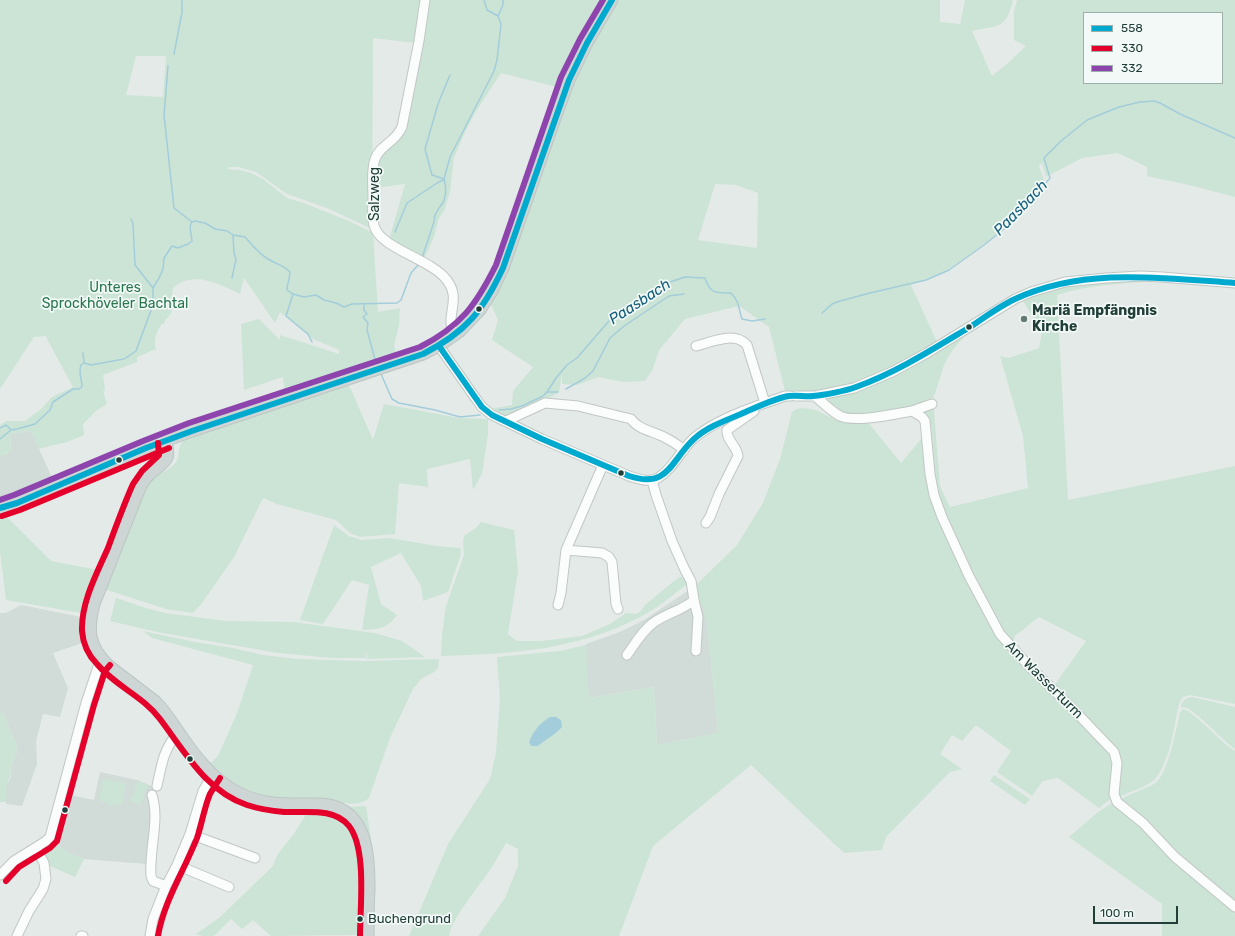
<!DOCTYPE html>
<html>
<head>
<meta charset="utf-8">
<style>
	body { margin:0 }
	#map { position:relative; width:1235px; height:936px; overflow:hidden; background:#e4eae8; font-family:Rubik,sans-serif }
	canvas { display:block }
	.legend { position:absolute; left:1083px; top:12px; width:140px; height:72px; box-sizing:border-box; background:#f2f9f6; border:1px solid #9eaeaa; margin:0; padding:5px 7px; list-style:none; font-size:12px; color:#213e39 }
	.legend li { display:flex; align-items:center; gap:8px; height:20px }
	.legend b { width:20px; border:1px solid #9eaeaa }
	.scale { position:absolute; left:1093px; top:906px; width:85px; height:18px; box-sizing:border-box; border:2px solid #213e39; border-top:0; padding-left:5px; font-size:12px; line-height:14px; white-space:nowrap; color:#213e39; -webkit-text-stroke:3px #f2f9f6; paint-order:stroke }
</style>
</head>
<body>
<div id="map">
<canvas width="1235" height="936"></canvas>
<ul class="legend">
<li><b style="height:5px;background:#00a9ce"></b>558</li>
<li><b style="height:5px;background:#e4002b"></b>330</li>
<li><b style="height:5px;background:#8e44ad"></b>332</li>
</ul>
<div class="scale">100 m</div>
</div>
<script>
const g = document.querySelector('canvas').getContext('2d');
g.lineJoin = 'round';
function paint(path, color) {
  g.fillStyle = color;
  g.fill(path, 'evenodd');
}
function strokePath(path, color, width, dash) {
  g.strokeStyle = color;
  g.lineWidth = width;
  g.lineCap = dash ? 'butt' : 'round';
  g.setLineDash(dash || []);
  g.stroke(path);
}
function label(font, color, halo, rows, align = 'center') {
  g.font = font + ' Rubik,sans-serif';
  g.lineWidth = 3.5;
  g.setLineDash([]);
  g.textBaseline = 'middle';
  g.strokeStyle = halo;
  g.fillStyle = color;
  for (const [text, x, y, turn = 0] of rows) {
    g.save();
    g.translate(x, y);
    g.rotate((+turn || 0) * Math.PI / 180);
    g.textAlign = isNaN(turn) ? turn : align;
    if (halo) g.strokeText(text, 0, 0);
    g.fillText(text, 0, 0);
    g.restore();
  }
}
paint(new Path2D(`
	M31,431L54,482L19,497L0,502V456L11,452L10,434Z
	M695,586L707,621L718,733L657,745L654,687L588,698L586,644L620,632L644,620Z
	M21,605L86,618L88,641L53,653L68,688L60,717L43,714L36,741L37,764L22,806L6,804V786L11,777V767L18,749L3,713H0V613H6Z
	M100,772L137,780L154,787L146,864L84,859L66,852L51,839L65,794L94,800Z`), '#d1dbd8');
paint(new Path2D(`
	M0,0H422L415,43L373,38L372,229L327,208L287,194L256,172L238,167H229L228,169L240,170L251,173L263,179L287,198L304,203L349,221L373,233L378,312L400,308L399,326L394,345L397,358L285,396L283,377L244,390L241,324L259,319L280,340V335L339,354V350L311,338L280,312L275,323L244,278L240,294C220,284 193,270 173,288C171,295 173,302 172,310C171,316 165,318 164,324H162C156,332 153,340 156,349L137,357V362L103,375L105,391H103L107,404L96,411L83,424L84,435L67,442L38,449L31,431L10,434L11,452L0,456V425L6,421H25L41,409L52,397L73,387L48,341L46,336L34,337L0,389ZM136,56H166L163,98V97L126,95Z
	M428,0H607L561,88L501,73L475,113L465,132L454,158L450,192L444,211L439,218L434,237L424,259L389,240L405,184L375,188L376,167L381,154L398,139Z
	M618,0H940V22L960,24L965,0H1013C1006,30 998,25 972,31L992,76L1009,62L1026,46L1014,40V11L1017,0H1235V197L1189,185L1147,176V167L1118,153L1082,158L1046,177L1042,163L1039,166L1044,180L1018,213L997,234L961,261L943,272L911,285L937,342C902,364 863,385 822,391C810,393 797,392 785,391L769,327L739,306L685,319L659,350L653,369L645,381L624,382L598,377L577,385L562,384V373L559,392L551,397L507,419L491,409L512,405L513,391L533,367L492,340L498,320L490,303L509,267L570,90L594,42ZM1084,13H1222V83H1084ZM715,184L736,185L758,193L757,248L698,240Z
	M1139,280L1163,281C1127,283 1091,284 1057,295L1068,500L1235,466V704L1190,695L1183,697C1177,704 1177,715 1175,724C1172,740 1166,767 1155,779C1147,787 1132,791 1121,796H1117L1118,754L1053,687L1086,641L1039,617L1015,636L1012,646L1004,636L969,570L937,491L931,423L924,414L859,415L842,413L825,402L829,398L851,393L976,325C964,337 951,349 944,365C940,376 938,387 933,398L940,486L950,507L1028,488L1023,436L1000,356L1009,358L1039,348L1042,332L1022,299L1066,284Z
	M349,385L373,440L384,404L459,418L488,419V434L482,474L473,490L470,459L427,469L428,487L399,483L395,534L360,537L350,533L336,520L277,504L263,498L234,557L202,603L193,613L166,609L104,589L145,489C149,484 152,479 158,475C164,471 172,468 176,462C181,454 176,447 185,439L271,410Z
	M803,408L816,410L836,420L840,419L867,421L901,463L926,433L931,492L995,631L1113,754L1112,798L1099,808L1058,778L1043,781L1032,796L997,772L1011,751L976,725L962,741L952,735L940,754L962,769L950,772L886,837L882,850L844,853L751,765L653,846L619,936H478L505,898L518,866V849L506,843C501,851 497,859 492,867C482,882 450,921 449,936H409L448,844L490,779L496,753L500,699L497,657L560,651L586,645L589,698L654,687L657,745L718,733L707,622L695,586L737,545L763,503L780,459L792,412L796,409Z
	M0,512L3,513L51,561L103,571L87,614L6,600L0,551Z
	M481,522L514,530L518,571L508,634L517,641H541L582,636L610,624L626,613L636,614L640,612L645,605L674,581L680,577H687L690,582C674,594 658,608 640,617C578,650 510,654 441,656L442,634L446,606L464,555L463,540L465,535L476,528Z
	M334,525L349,536L362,540L389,538L437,546L460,548L461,550L460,557L448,592L423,601L421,586L401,553L371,567L381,604L397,615C387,629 378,629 362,630L369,585L352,580L323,624L300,620Z
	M116,598L146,608L165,613L226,621L293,622L375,633L402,641L425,657L367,659V650L366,658H332L278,653L157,632L159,627L157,632L110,621Z
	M143,631L195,642L233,648L263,655L297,659L363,661L439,659L438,668L434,672L421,679L413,689L390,738L369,798C356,809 339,801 324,799C310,798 295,800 281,799C253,797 230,783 211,763L218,756L237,713L253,665L152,638Z
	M1192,697L1235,707V749C1223,741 1193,707 1183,707L1181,708C1181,701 1184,699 1192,697Z
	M1183,709C1195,712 1221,743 1235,751V902L1199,874L1120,800C1130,793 1143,790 1154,784C1168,776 1176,729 1180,713Z
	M0,713H3L18,749L11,767L10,777L6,786V802H0Z
	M994,775L1030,799L1025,805L990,781Z
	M103,779L126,783L122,805L113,804V806L108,805V803L99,801Z
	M138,781L148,785L141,805L130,801Z
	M1114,802L1235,906V936H1162V904L1069,837L1098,812Z
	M366,806L371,840L345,807Z
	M271,808L326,809L345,817L354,826L364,855V935L271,936L253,920L242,929L231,919L214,936H203L196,934L219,918L272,867L278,854L293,835L305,816Z
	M51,839L66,852L84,859L75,877L48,865L40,847Z`), '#cce4d6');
paint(new Path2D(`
	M550,717H556L561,720L562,727C555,735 546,739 538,746H531L529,742C534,730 539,724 550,717Z`), '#a3cdda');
strokePath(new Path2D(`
	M484,0L487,10L498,16
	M174,54L182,12V0
	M168,66L164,115L174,208L192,222
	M444,179L432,175L425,149L438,104L450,75
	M131,219L133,223L135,265L153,288
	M395,232L407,203L437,183L443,180
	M422,258L434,222C434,214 437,211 442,204C447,197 446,186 444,179L450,157L494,71L497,60L501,24L498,16L503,5V0
	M232,278L236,259L234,253L233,235
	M293,294L286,316L308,334L312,342
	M364,305V310L367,314L363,317L368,323L367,330L376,363
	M822,313L832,304L840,301L870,293L926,280L949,270L984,245L1009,225L1050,178L1044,158L1061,141L1087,120L1119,107L1140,102L1154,101L1160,103L1180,114L1235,138
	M83,353L84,363
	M381,374L392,399L399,403L435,410L460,417L480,415
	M566,389L585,378L593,371L610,338L624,326L669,296L684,294
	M548,392H558
	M499,410L511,409L522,406L543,396L547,392L556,378L567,365L577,358L608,322L661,285L685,277L705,278C710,294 716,293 731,293C740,302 738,308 742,319L752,321L765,319
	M0,428L6,425L11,430
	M0,439L11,430L17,429L35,424L50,410L53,402L73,389H79L82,387C82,379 78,372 81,365L84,363L91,365L124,359L136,351L153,305V288L159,278L163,269L164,258L172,246L178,248L188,244L192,241L190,226L192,222L195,221L205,223L215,229L227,231L233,235L245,237C252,245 259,254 268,259C276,264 283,265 290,272C290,279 287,283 287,290L293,294L304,297L316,295L324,300L336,303L344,307L352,304L397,303L401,300L411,273L419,264`), '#a3cdda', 1.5);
const minor = new Path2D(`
	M425,0L419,41L402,127C395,143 380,145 375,159C371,170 373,186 373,198C373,208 371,219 375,228C382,248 431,260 446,279C463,300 444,314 454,336
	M439,346L474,396L482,407L492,415L542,439L629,476C638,479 649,483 658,478C673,469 681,450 693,439C717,418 755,407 785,396H790
	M696,346C712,342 734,331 747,345L765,403
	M795,396H815L854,388L892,372L927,353L1015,299L1031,292L1065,282L1106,278L1140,276L1162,277L1235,283
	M815,396C823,403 831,411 840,416C855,423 894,414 912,411L922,417L925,421L930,474L934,495L942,517L969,576L1000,634L1028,665L1072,708L1114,752L1117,763L1114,794L1117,802L1143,823L1175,857L1235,907
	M912,411L932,404
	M506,421L545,403L578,406L631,419C638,429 651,431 662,436C670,440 677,444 684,450
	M706,523L710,517L719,494L738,456C737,446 726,440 727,430L754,411
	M566,550L602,553L609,557L612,562L616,604L618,609
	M694,600L698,617L696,651
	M558,605L561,593L566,550L603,465
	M627,655C635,644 642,631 653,623C666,613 682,611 694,600L691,581L685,570L672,541L656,495L652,480
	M157,786C162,763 163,751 178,732
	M152,795C160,820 149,849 151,876L153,881L166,886
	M190,834L255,858
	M177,865L229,887
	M0,875L14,861L46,841L50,837L86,703L98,667L103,660
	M17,936L29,911L43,889L46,879L44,863L36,848
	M81,936H83
	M150,936L153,919L166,886L177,865L190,834L203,791L213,774`);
const major = new Path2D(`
	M166,441C171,461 166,460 152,472C146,477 142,483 139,490L94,604C87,631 89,647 109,666L156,702C165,711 171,721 178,731C194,755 213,780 239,793C264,806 289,804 317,804C367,804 369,852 369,890C368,906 368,921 368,936
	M0,508L17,503L146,448L192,431L423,354L439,346L459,332L480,310L492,291L503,268L554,121L569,80L587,43L612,0`);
strokePath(minor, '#c1c7c5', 11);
strokePath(major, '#bcc6c4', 13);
strokePath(minor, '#fbfcfc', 9);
strokePath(major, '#cdd6d4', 11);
strokePath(new Path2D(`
	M439,346L482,407L492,415L542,439L629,476C669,489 670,461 694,439C707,427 724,421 741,414C755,408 769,401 784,397C793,394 804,397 813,396C825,395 845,391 856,387C897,372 933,349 970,327C985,317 1000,306 1015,299C1084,267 1162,278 1235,283
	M0,508L17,503L146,448L192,431L423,354C466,332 483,311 503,268L569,80L587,43L612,0`), '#00a9ce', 6);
strokePath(new Path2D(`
	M158,443L159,455L142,471L133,484C124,504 116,526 108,548C97,573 81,602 82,631C83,643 88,655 97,664C115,686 143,696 160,719C185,752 206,791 247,805C259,809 272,811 284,812C305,813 334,807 349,826C367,849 360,907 360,936
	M2,516L20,510L169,448
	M6,881L19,867L50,848L57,841L94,705L105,671L110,665
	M158,936C164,901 184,871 197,838C202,824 204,808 210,794C213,789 217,783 220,778`), '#e4002b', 6);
strokePath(new Path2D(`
	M0,500L14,495L143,441L189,423L420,347C461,326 476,305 496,265L561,77L580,39L603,0`), '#8e44ad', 6);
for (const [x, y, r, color] of [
	[479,309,3.5,"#213e39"],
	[1024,319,4,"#657a76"],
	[969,327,3.5,"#213e39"],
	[119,460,3.5,"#213e39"],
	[621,473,3.5,"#213e39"],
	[190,759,3.5,"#213e39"],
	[65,810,3.5,"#213e39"],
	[360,919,3.5,"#213e39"]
]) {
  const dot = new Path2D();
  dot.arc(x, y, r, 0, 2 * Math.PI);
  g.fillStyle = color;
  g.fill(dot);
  strokePath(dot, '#f2f9f6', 1.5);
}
label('13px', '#213e39', '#f2f9f6', [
	["Buchengrund",368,919]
], 'left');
label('14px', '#213e39', '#f2f9f6', [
	["Salzweg",375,194,-90],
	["Am Wasserturm",1044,680,45]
]);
label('14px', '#29774f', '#f2f9f6', [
	["Unteres",115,288],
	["Sprockhöveler Bachtal",115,304]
]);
label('bold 14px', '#213e39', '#f2f9f6', [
	["Mariä Empfängnis",1032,311],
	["Kirche",1032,327]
], 'left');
label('italic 15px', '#18617d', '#f2f9f6', [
	["Paasbach",1021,208,-46],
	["Paasbach",640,302,-33]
]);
</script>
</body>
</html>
